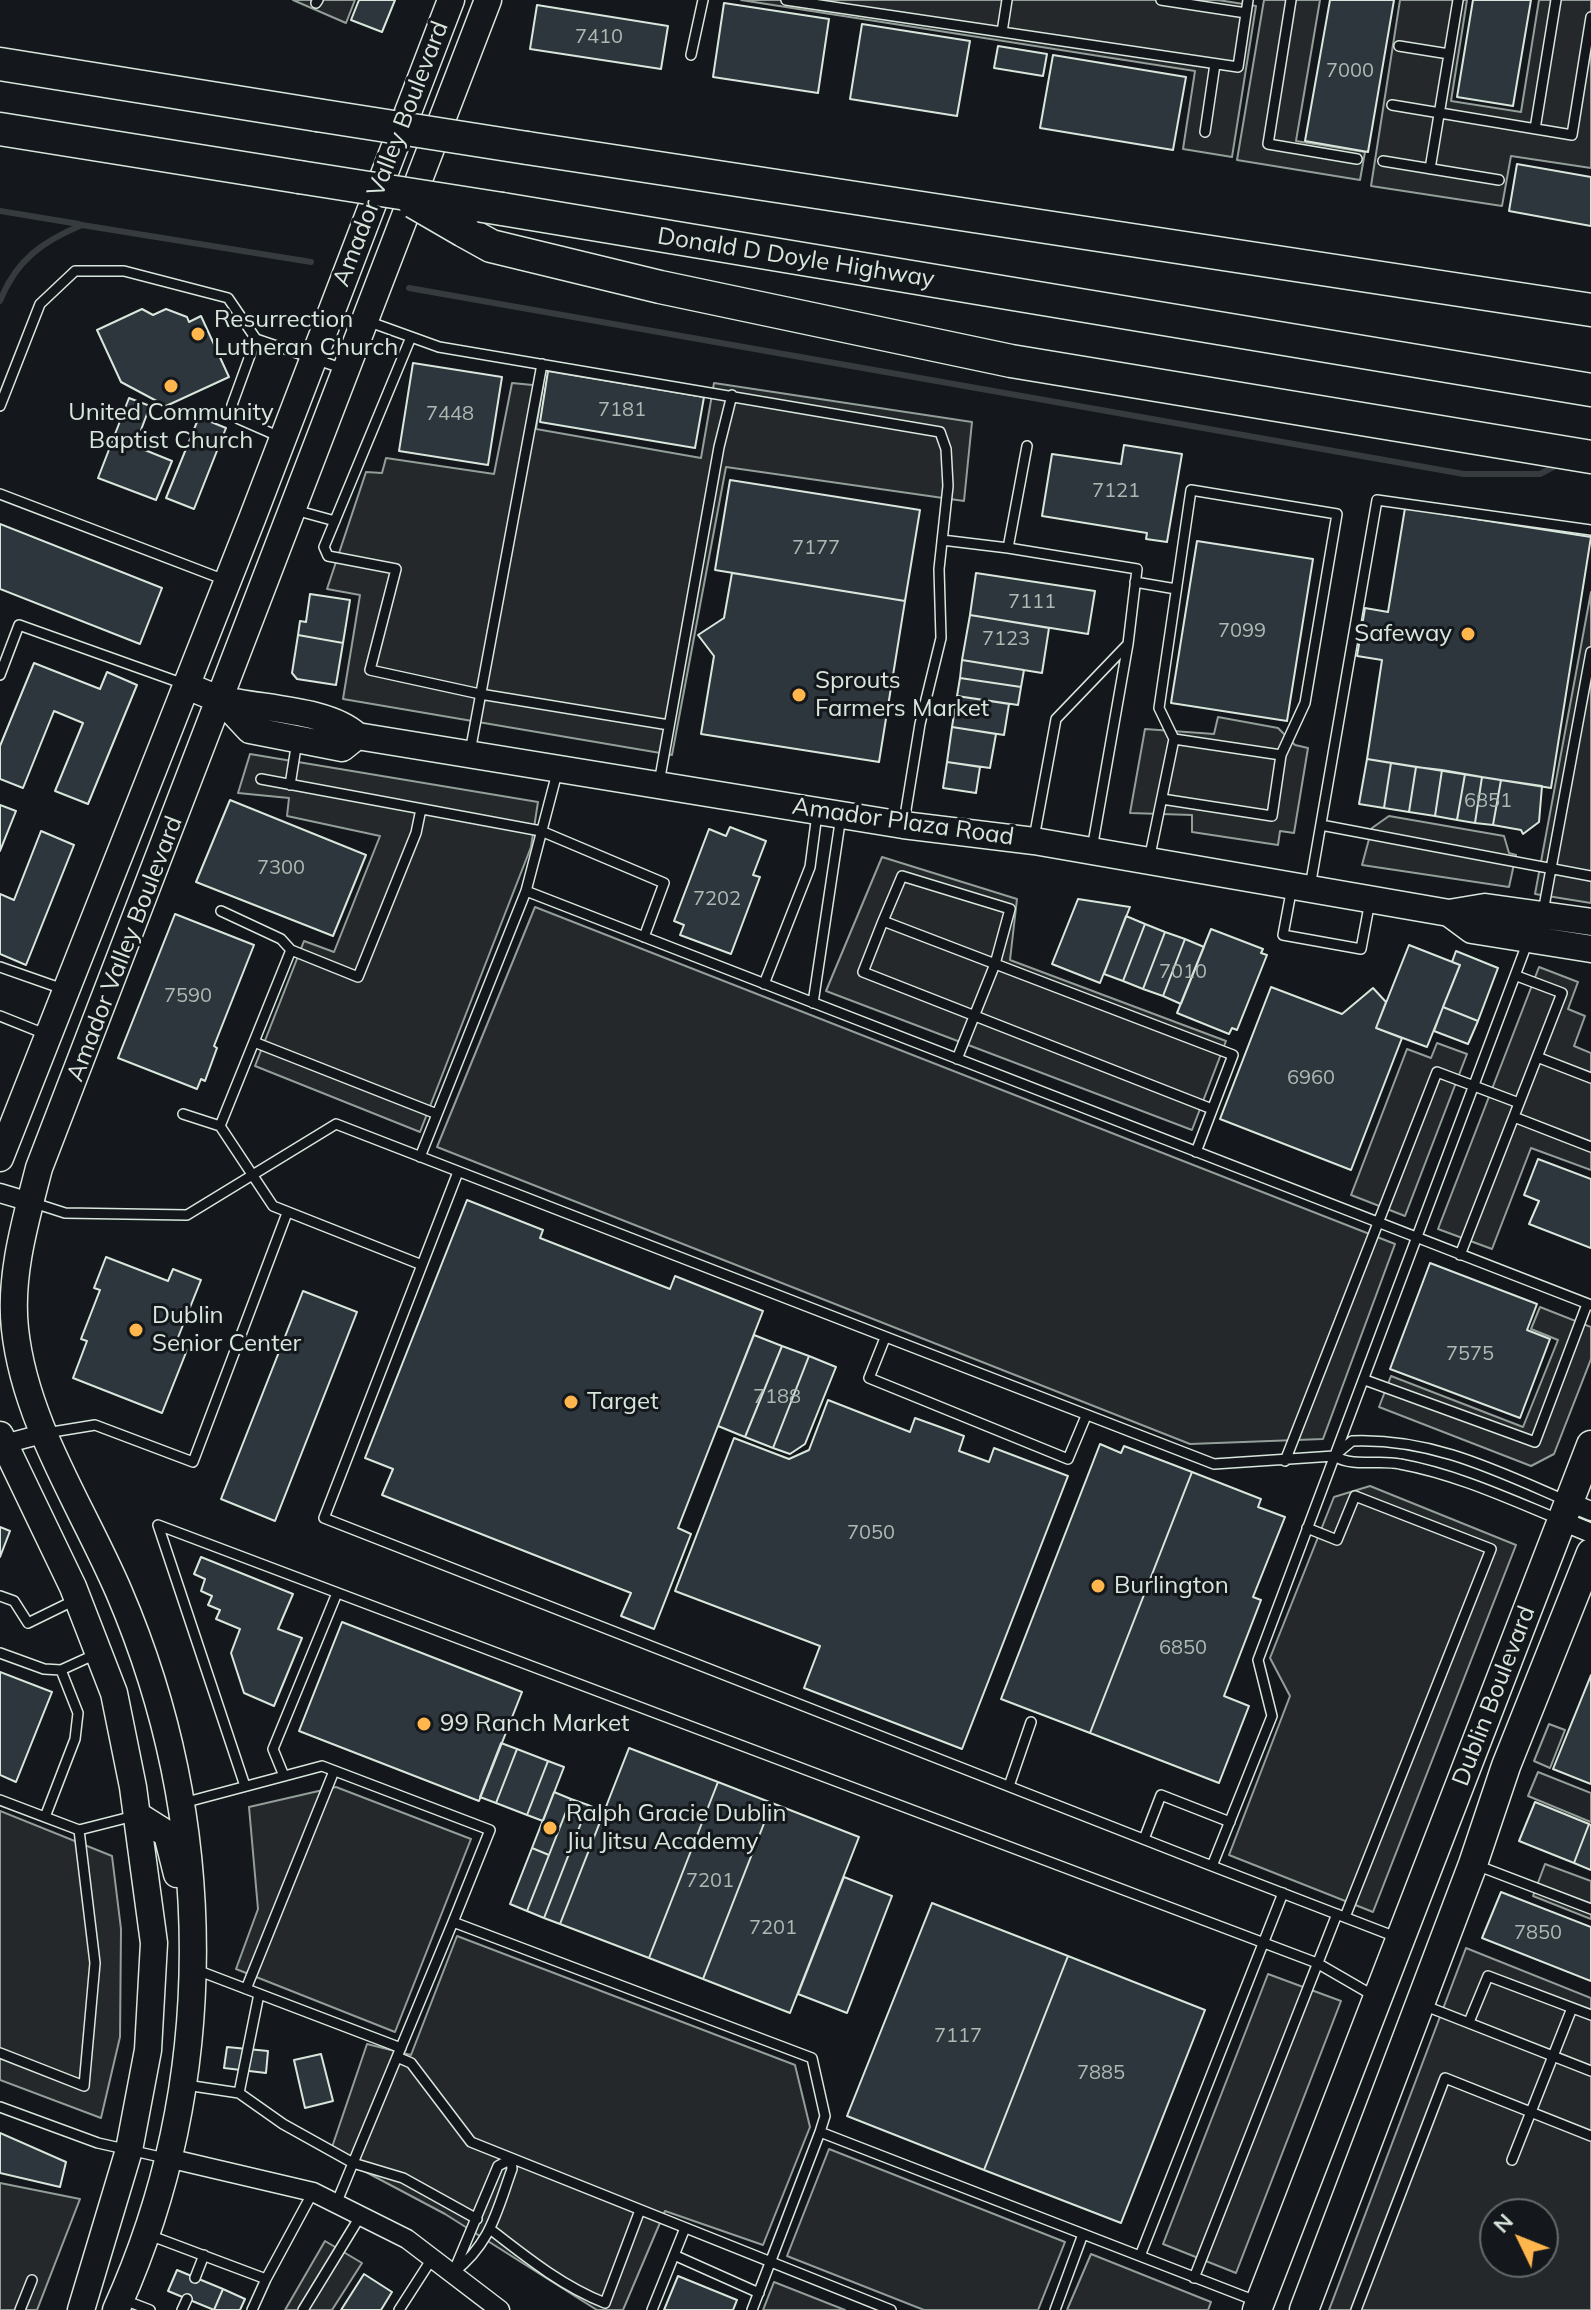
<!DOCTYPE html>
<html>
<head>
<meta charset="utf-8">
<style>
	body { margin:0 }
	#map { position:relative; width:1591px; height:2310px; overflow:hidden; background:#14181c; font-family:Mulish,sans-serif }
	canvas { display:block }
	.north { position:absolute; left:1479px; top:2198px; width:80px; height:80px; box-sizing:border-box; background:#14181c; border:2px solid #626a69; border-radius:50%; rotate:313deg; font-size:22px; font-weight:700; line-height:32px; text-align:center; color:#d8e6dc }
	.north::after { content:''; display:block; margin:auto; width:28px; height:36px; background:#ffb74d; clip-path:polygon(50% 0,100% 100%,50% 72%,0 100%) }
</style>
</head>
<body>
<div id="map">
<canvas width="1591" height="2310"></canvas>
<div class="north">N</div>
</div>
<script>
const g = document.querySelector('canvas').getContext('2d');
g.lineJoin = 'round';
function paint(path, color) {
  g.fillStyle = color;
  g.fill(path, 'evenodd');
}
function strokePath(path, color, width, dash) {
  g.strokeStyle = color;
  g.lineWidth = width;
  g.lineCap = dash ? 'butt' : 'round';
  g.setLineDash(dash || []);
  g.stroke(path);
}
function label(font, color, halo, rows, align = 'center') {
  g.font = font + ' Mulish,sans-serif';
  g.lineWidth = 6;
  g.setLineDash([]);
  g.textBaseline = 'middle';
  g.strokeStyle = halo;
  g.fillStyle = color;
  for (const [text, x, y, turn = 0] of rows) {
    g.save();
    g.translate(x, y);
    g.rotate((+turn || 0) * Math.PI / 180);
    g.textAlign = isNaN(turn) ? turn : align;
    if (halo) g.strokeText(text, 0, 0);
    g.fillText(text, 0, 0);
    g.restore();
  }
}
const green = new Path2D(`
	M1549,1724L1565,1730L1550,1768L1534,1761Z
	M1538,1772L1591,1793V1822L1528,1796Z`);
paint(green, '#202428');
strokePath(green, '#939e99', 2);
const parking = new Path2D(`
	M293,0H355L346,23Z
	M741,0H1218L1256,6L1232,157L1183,149L1195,71Z
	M1264,0H1320L1296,141L1365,152L1360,180L1237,160Z
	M1400,0H1467L1451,101L1521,112L1539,0H1591V168L1511,156L1502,206L1371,186Z
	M512,383L543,386L536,429L701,458L714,383L972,422L964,501L726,467L672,755L343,699L360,595L327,589L366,472L382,473L386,458L494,474Z
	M1591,592V903L1535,894Z
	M1218,717L1278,728L1295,745L1308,748L1294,833L1280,831L1278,845L1192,832V815L1130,813L1145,729L1214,734Z
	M250,754L538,802L531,847L420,1132L255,1066L304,941L334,952L380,836L287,816L289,798L238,793Z
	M1389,816L1504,836L1509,853L1516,855L1509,887L1362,865L1372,828Z
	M882,857L1017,899L1010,960L1226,1041L1192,1130L826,991Z
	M535,907L1395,1244L1323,1439L1190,1444L437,1147Z
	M1539,967L1578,982L1568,1009L1585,1016L1574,1046L1591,1053V1170L1531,1148L1492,1249L1438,1229Z
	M1437,1043L1467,1054L1405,1216L1351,1195L1407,1049L1431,1058Z
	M1540,1307L1591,1327V1359L1554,1454L1531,1466L1379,1407L1391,1376L1523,1427L1558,1340L1531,1329Z
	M1370,1486L1516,1545L1373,1912L1229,1855L1290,1696L1270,1658L1334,1497Z
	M336,1787L471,1839L395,2032L236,1969L258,1909L249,1807Z
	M0,1811L112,1856L121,1929L120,2037L101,2118L0,2080Z
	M1545,1864L1591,1881V1919L1533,1896Z
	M457,1936L795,2065L810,2127L763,2245L665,2211L623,2310H597L445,2214L330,2153L367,2044L411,2055Z
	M1466,1948L1591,1998V2310H1329ZM1495,2214H1543V2262H1495Z
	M1268,1974L1341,2001L1236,2273L1163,2244Z
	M829,2149L1065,2242L1038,2310H924L787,2256Z
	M0,2183L80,2199L37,2310H0Z
	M325,2241L362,2263L332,2310H285Z
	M1091,2254L1211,2302L1208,2310H1067Z
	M774,2282L845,2310H763Z`);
paint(parking, '#24282b');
strokePath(parking, '#939e99', 2);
strokePath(new Path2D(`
	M0,211L79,224
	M409,288L1464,474H1540L1559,464
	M0,301C16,260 43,241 82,225L311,262`), '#363b3e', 6);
const building = new Path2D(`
	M359,0H395L382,32L351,20Z
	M1330,0H1394L1368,152L1305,141Z
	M1473,0H1531L1513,106L1457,97Z
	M724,3L829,19L818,93L713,77Z
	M537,5L668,26L661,69L530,49Z
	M862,24L970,41L957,116L850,99Z
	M998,46L1047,54L1043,76L994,68Z
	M1053,55L1186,77L1173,150L1040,128Z
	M1517,164L1591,177V226L1509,211Z
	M142,309L153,315L166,309L187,317L189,322L201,316L229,377L166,406L121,382L97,330Z
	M413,363L502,377L488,465L399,451Z
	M548,371L704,397L695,448L540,422Z
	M129,398L150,406L135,446L172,461L156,500L98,478Z
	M199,417L226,428L194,509L166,498Z
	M1124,445L1182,454L1167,542L1146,539L1147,533L1042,516L1052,454L1121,464Z
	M730,480L920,510L905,601L715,570Z
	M1405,508L1591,537L1551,788L1367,759L1382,660L1357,656L1365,608L1388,612Z
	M0,524L162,588L140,644L0,589Z
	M1197,541L1313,559L1287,721L1171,703Z
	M732,573L905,601L879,762L701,734L714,656L698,635L724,618Z
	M976,573L1095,591L1088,634L970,615Z
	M310,594L350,600L343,643L298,635L300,621L306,622Z
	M970,615L1049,628L1042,673L962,660Z
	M298,635L343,643L336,685L297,679L292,673Z
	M962,660L1024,670L1021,687L960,678Z
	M34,663L100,689L107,672L137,685L88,804L55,791L83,723L54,711L23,788L0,779V746Z
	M960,678L1021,687L1018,705L957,696Z
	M957,696L1009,704L1004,735L952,727Z
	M952,727L996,734L990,768L947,762Z
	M1367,759L1391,763L1384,808L1359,804Z
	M947,762L980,767L976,793L943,788Z
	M1391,763L1416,767L1409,812L1384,808Z
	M1416,767L1442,770L1435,816L1409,812Z
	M1442,770L1465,774L1457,820L1435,816Z
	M1465,774L1482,777L1475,823L1457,820Z
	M1482,777L1501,780L1493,825L1475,823Z
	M1501,780L1542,786L1539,822L1523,834L1521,830L1493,825Z
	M230,800L366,855L333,936L196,882Z
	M0,805L16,811L0,851Z
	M730,827L766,841L753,875L760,877L731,954L680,935L684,925L674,921L709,829L726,836Z
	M41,831L74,845L26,965L0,954V894L14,900Z
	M1078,899L1130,907L1100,983L1052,964Z
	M175,914L254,945L214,1046L217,1048L205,1081L201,1079L197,1089L118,1058Z
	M1126,916L1145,924L1123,981L1104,974Z
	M1145,924L1165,932L1143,989L1123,981Z
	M1211,929L1263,949L1261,953L1267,955L1237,1030L1232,1028L1229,1034L1177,1013Z
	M1165,932L1185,939L1163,996L1143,989Z
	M1185,939L1204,947L1181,1004L1163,996Z
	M1409,945L1460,965L1427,1047L1376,1028Z
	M1456,951L1498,968L1478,1021L1443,1007L1460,965L1452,962Z
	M1271,987L1342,1014L1373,988L1386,1002L1376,1028L1402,1038L1351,1170L1220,1119Z
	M1443,1007L1478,1021L1468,1044L1434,1031Z
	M1538,1159L1591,1179V1248L1529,1224L1539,1201L1524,1195Z
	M467,1200L543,1230L540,1238L670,1289L675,1276L763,1311L678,1528L691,1534L654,1629L621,1616L631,1593L382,1495L393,1469L365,1458Z
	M106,1257L168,1281L173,1269L201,1280L175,1345L187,1350L162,1413L73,1378L87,1341L81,1339L100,1290L94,1288Z
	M1430,1263L1537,1304L1527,1330L1550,1339L1520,1418L1390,1369Z
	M303,1291L357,1312L275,1521L221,1499Z
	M754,1335L782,1346L745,1437L718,1426Z
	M782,1346L809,1356L773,1448L745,1437Z
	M809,1356L836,1367L805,1444L790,1454L773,1448Z
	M828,1400L910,1432L915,1418L940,1427L964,1436L959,1451L989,1462L994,1448L1068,1476L962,1749L804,1688L820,1646L675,1591L734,1438L789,1459L809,1450Z
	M1100,1444L1121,1453L1124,1446L1192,1472L1090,1733L1001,1699Z
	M1192,1472L1261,1499L1258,1507L1285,1517L1253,1597L1261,1600L1224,1696L1249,1706L1219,1783L1090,1733Z
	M0,1527L10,1531L0,1557Z
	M201,1557L293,1594L278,1629L302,1638L274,1706L244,1693L231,1653L240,1629L216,1619L220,1610L208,1605L212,1596L201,1591L205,1579L194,1574Z
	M342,1622L522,1692L479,1801L299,1731Z
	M0,1672L52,1692L16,1782L0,1775Z
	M1591,1675V1784L1553,1769Z
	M501,1743L517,1749L496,1803L480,1797Z
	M629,1748L718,1782L649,1958L560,1924Z
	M517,1749L548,1761L527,1815L496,1803Z
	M548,1761L564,1767L543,1821L527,1815Z
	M718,1782L772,1803L703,1979L649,1958Z
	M554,1792L571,1799L549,1855L532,1848Z
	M571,1799L588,1805L544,1918L527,1911Z
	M1535,1802L1589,1824L1574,1863L1519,1841Z
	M772,1803L859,1837L790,2013L703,1979Z
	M588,1805L604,1812L560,1924L544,1918Z
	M1589,1824L1591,1825V1870L1574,1863Z
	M532,1848L549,1855L527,1911L510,1904Z
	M844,1877L892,1896L847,2013L798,1994Z
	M1501,1892L1591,1927V1981L1482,1938Z
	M932,1903L1068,1956L984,2170L847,2116Z
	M1068,1956L1205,2010L1121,2223L984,2170Z
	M227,2047L268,2051L266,2073L224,2068Z
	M321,2054L333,2101L305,2108L294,2060Z
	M0,2133L66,2162L60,2187L0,2173Z
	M177,2270L223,2289L214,2310L168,2291Z
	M364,2274L392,2292L381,2310H341Z
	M678,2276L737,2300L733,2310H664Z
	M223,2289L245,2299L240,2310H214Z`);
paint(building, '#2c363c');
strokePath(building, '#d8e6dc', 2);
const lane = new Path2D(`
	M786,0L1238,67L1248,0
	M1161,0L1246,13
	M1291,0L1268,144L1357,159
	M316,3L318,0
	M1002,32L1007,0
	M1399,46L1449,54
	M691,55L703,0
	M1392,105L1572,135L1591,17
	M1535,129L1556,0
	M1205,132L1215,64
	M1383,161L1499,180
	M1430,169L1458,0
	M367,321L439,347L940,432L946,449L948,486L939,569L941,638L920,724L904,822
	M411,337L324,547L328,556L396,569L370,670L480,694L669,725
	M256,339L232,405L239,419L280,437
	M0,406L40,304L75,271H124L228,298L256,339L344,369
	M1027,446L1008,548L1137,569L1128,644L1092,849
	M0,494L225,580
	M295,510L335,521
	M942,540L1008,548
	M1135,582L1176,589
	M0,675L19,625L184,684
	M470,752L542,364
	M261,779L541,831L664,883L644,937
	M659,783L719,447L732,395
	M290,785L297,741
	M1162,799L1272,816L1281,755L1174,739
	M421,809L416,833L358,977L291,950L220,1126L273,1206L422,1265
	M1321,825L1591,876
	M1034,838L1056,719L1128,644
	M1149,860L1174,739L1159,708L1191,490L1337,514L1305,703L1281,755
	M1292,887L1283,935L1361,949L1370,901
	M1310,887L1377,500L1591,530
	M526,891L1591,1305
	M221,911L281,939L291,950
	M1543,912L1591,652
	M883,921L902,876L1010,909L995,964L957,1059
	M0,967L63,989
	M764,984L810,867L817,814
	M813,1003L841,816
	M0,1016L45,1034
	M254,1042L437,1114
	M1537,1057L1591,1078
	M183,1114L220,1126
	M1514,1117L1591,1147
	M1196,1152L1233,1055L883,921L863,972L1212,1109
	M420,1157L526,891L557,773
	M458,1172L324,1518L1212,1866
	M34,1203L65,1213L187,1215L336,1124L1214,1464L1334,1456L1352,1441C1432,1438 1495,1470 1567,1501
	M1460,1255L1562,993L1517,976
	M885,1338L869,1378L1068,1459L1086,1416
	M1365,1380L1535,1442L1587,1304
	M46,1433L95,1425L193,1462L287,1213
	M1334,1456C1355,1468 1377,1459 1400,1464C1455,1474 1507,1498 1558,1519
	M1285,1461L1437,1072L1519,1103
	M1307,1528L1337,1540L1355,1496L1491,1549L1345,1917
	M0,1596L14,1601L28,1623L75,1600
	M0,1653L44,1669L61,1670L78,1713L75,1739L45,1817
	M61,1670L96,1654
	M284,1776L273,1749L337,1593
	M245,1786L158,1525L1317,1963L1374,1996
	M1009,1786L1031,1722
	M0,1800L79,1830L134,1816
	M183,1803L322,1766L490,1830L453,1922L812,2058L825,2116L820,2132L1256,2301
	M1144,1839L1161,1795L1230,1822
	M1476,1865L1591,1909
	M1396,1937L1212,1866L1272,1716L1258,1660L1528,941
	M194,1969L401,2048
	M246,1989L334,1771
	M1423,2005L1591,2071
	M1469,2022L1488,1976L1591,2015
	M0,2053L84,2086L95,1963L79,1830
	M397,2057L411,2063L471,2142L891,2310
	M186,2085L239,2093L259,1994
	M239,2093L283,2124L353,2163L403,2178L477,2219
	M0,2107L98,2143L165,2158
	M511,2159L512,2169C496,2213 491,2243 453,2273L498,2166Z
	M1512,2160L1572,2008
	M336,2204L453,1922
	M490,2229C526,2257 562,2286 605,2303L640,2210
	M149,2235L266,2279L313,2192
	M674,2255L759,2293
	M1140,2256L1283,1893
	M195,2278L204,2255
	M1194,2278L1337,1914
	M124,2300L150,2310
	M20,2310L32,2280
	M182,2310L187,2299
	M252,2310L266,2279
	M303,2310L361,2215
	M399,2310L433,2257
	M652,2310L685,2228
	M752,2310L820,2132
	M1055,2310L1083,2234
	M1356,2310L1445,2078L1591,2136`);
const street = new Path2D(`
	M0,1193L30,1202
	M0,1445L46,1433
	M1569,1502L1591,1511
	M1562,1521L1591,1533
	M168,2158L313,2192L407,2239L500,2310`);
const secondary = new Path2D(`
	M186,685C197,690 209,696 221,699C259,709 329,709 357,736L903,825L1034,841L1449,913L1485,907L1591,922
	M221,699L250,730L342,748L357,736
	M1449,913L1472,930L1591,949
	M0,1158L252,519L451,0
	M0,1435L73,1587L114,1693L133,1787L154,1943L148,2050L129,2150L81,2310
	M137,1815L167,1834L177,1874
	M116,2310C219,2083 217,1821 119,1592C83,1508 25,1423 15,1329C9,1275 26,1219 39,1168L488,0`);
const primary = new Path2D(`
	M1257,2310L1591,1445
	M1304,2310L1473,1864L1506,1766L1591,1553`);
const highway = new Path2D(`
	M0,64L317,115
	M0,129L299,177
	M527,148L1591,310
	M502,209L1591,390
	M464,231L491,246L660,287L1011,361L1591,457`);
strokePath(lane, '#d8e6dc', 12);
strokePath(street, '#d8e6dc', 21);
strokePath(secondary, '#d8e6dc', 29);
strokePath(primary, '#d8e6dc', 31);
strokePath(highway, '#d8e6dc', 35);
strokePath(lane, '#14181c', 9);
strokePath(street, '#14181c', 18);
strokePath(secondary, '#14181c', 26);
strokePath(primary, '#14181c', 28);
strokePath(highway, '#14181c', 32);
const highwayBridge = new Path2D(`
	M317,115L527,148
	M299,177L502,209
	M414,202L464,231`);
strokePath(highwayBridge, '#d8e6dc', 35, []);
strokePath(highwayBridge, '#14181c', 32);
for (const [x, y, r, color] of [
	[198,334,8,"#ffb74d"],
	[171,386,8,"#ffb74d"],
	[1468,634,8,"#ffb74d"],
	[799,695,8,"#ffb74d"],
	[136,1330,8,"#ffb74d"],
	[571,1402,8,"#ffb74d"],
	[1098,1586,8,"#ffb74d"],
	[424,1724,8,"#ffb74d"],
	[550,1828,8,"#ffb74d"]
]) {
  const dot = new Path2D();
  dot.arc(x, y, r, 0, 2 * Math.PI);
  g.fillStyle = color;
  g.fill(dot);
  strokePath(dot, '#14181c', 3);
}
label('20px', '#adbab4', null, [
	["7410",599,37],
	["7000",1350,71],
	["7181",622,410],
	["7448",450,414],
	["7121",1116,491],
	["7177",816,548],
	["7111",1032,602],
	["7099",1242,631],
	["7123",1006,639],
	["6851",1488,801],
	["7300",281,868],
	["7202",717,899],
	["7010",1183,972],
	["7590",188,996],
	["6960",1311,1078],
	["7575",1470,1354],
	["7188",777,1397],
	["7050",871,1533],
	["6850",1183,1648],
	["7201",710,1881],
	["7201",773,1928],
	["7850",1538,1933],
	["7117",958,2036],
	["7885",1101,2073]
]);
label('24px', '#d8e6dc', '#14181c', [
	["Amador Valley Boulevard",391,154,-69],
	["Donald D Doyle Highway",796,258,9],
	["Amador Plaza Road",903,822,8],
	["Amador Valley Boulevard",125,949,-69],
	["Dublin Boulevard",1494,1696,-69]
]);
label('24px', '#d8e6dc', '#14181c', [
	["Resurrection",214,320],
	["Lutheran Church",214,348],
	["United Community",171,413,"center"],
	["Baptist Church",171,441,"center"],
	["Safeway",1452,634,"right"],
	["Sprouts",815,681],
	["Farmers Market",815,709],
	["Dublin",152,1316],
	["Senior Center",152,1344],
	["Target",587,1402],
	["Burlington",1114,1586],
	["99 Ranch Market",440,1724],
	["Ralph Gracie Dublin",566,1814],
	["Jiu Jitsu Academy",566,1842]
], 'left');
</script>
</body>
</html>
